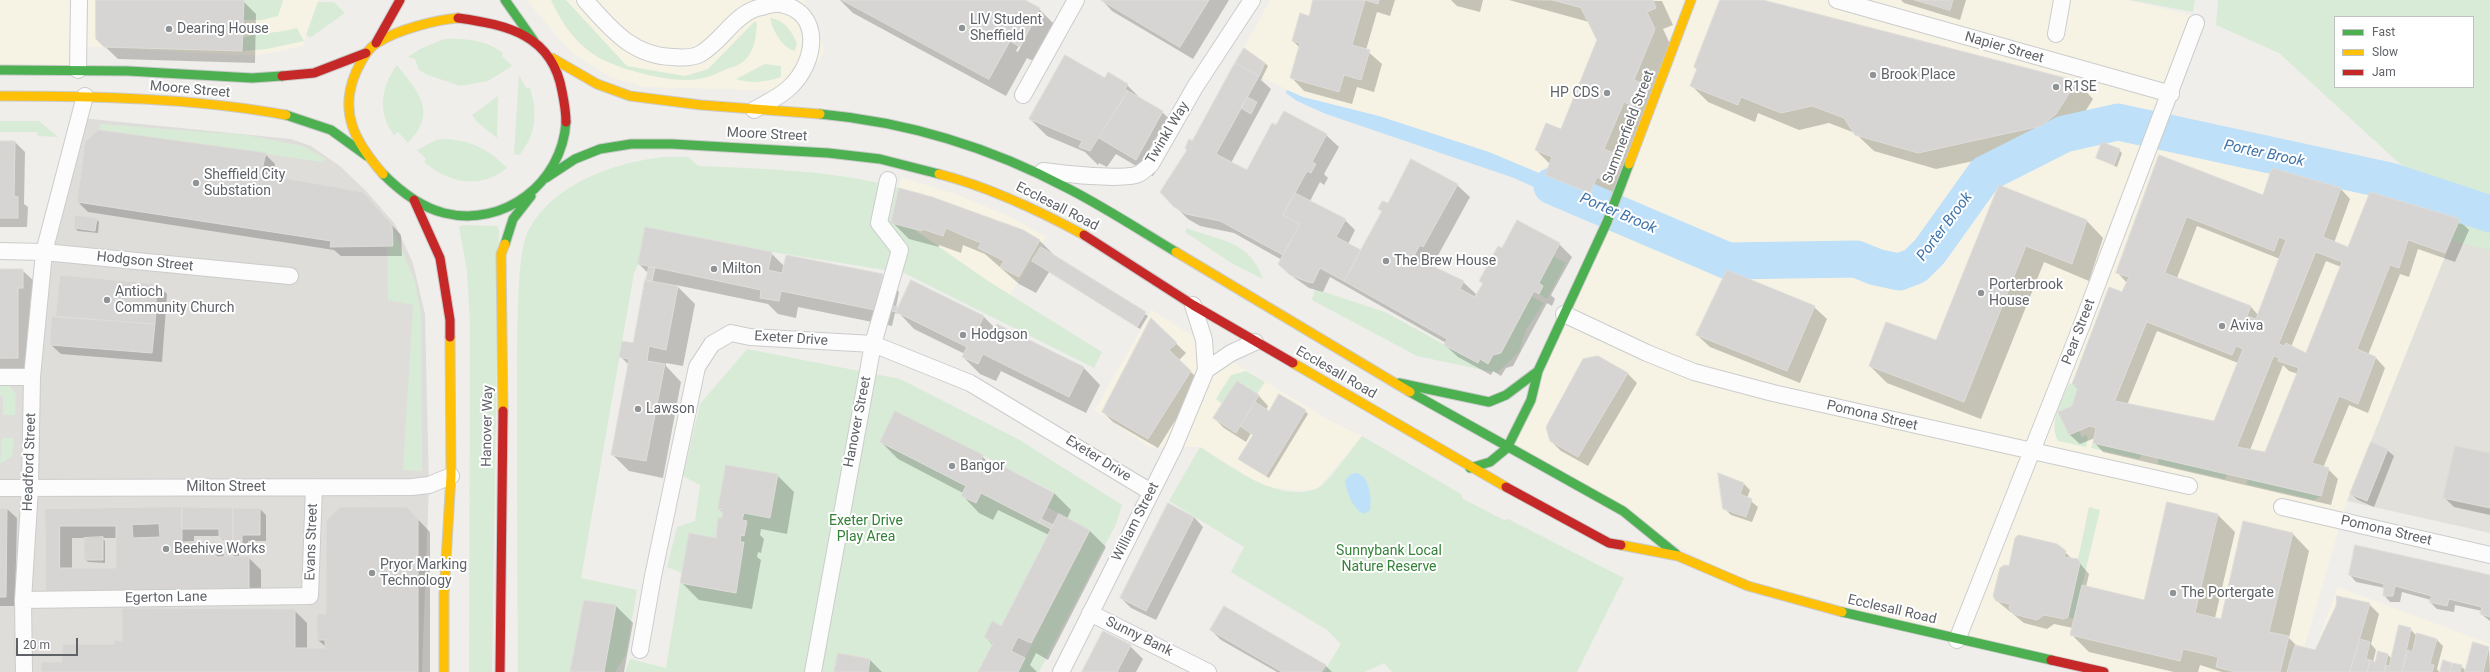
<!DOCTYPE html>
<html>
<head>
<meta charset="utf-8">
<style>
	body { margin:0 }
	#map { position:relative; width:2490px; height:672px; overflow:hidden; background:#efeeea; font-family:Roboto,sans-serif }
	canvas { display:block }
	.legend { position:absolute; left:2334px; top:16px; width:140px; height:72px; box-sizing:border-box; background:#fff; border:1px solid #bfc1c3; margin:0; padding:5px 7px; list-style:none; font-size:12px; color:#5f6368 }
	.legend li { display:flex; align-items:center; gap:8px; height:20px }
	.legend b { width:20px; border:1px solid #bfc1c3 }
	.scale { position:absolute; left:16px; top:638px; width:62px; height:18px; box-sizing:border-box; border:2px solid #5f6368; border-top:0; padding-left:5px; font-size:12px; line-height:14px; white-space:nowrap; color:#5f6368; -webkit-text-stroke:3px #fff; paint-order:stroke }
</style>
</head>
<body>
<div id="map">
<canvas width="2490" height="672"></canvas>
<ul class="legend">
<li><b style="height:5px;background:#4caf50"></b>Fast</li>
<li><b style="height:5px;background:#ffc107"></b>Slow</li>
<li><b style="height:5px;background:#c62828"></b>Jam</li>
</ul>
<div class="scale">20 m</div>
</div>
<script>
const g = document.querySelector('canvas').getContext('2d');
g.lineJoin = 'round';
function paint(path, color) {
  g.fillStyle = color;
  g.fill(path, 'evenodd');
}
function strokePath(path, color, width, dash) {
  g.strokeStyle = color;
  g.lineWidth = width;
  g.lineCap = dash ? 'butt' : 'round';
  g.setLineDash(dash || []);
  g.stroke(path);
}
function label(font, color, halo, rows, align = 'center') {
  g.font = font + ' Roboto,sans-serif';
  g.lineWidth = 4;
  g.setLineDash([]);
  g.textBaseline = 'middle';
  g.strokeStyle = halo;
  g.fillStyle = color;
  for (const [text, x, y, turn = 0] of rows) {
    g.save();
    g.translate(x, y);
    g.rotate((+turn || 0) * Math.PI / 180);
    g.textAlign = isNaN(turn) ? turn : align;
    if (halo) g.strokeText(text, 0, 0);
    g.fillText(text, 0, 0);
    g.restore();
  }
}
paint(new Path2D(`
	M0,0H319L313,13L303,46L260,55H238L79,46L78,70H0Z
	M527,0H804L825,51L798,91L644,87L611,77L578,57L565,46Z
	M1270,0H2127L2191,15L2154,129L2389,181L2460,219L2347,501L2297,672H2106L1748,586L1507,448L1614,204L1489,152L1379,116L1303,97L1259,76L1265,63L1244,48Z
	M901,177L958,195L1010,217L1046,237L1010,295L891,223Z
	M1152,310L1249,372L1327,419L1362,436L1318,488L1299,491L1264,486L1200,447H1149L1095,410Z
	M2338,587L2490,644V672H2306Z`), '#f7f3e4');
paint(new Path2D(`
	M81,118L291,139L311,146L341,167L366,191L395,224L413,263L425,314L429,485L422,672H0V377H32L44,252Z`), '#dfddda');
paint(new Path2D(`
	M2460,219L2490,226V533L2347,501Z`), '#e2e0da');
paint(new Path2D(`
	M244,0H283L278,16L262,20H243Z
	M551,0H566L627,66L685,76L708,69L755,21L757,23C756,36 755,49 746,59C741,65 733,67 727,69C717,73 709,78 698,79C673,84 614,69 593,54C573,40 561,22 551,0Z
	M2130,0H2195L2193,12Z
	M2218,0H2490V197L2445,187L2400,164L2279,53L2216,25ZM2335,17H2473V87H2335Z
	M318,2H334L345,13L311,37L306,35Z
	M770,18C784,19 792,32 797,43L795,51C782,48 772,29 770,18Z
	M297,28L304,41L267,49L242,51L243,38C261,31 278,34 297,28Z
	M444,39C464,38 487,40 503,53L502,56L512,66L488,81L460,86L428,75L419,70L415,59L408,57L420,49Z
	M765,64L781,66V77C768,82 750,84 736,79Z
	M397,65C419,93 438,112 408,143L398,132L394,135C377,112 381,87 397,65Z
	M519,75L526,88H530C538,112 536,136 519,155L514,154Z
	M498,96L497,138L477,122L472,115Z
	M0,121H39L58,137L38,136L37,132H0Z
	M100,124L246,135L303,146L326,159L322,162L99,130Z
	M444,139C470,140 489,149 507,168C479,190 449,183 424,162L426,159L417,150L436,140Z
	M664,157H688L698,166C766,169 833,170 899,188L891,223L912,228L988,281L1102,352L1094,368L904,273L772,252L645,227L638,264L634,273L581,578L637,590L626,655L615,672H604L616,606L584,600L570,672H518C517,570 517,468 517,367C518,336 516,256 528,231C552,184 615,162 664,157Z
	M2460,219L2490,226V250L2450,241Z
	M392,225L415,282L421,315L422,471L403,470L413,305L388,300L387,246H393Z
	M463,225L497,226L499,231L492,672H469L470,324L467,271L459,227Z
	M1187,228C1219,241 1250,240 1263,279L1233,264L1185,232Z
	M1553,256L1566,263L1547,299L1539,294L1543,286L1539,283Z
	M1315,289L1385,312L1478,363L1480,359L1488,364L1493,355L1501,353L1531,296L1544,303L1526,330L1519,352L1497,373L1417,356L1312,300Z
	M747,349L900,379L1018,439L1122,505L1116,524L1039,672H1018L1090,530L1047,507L1054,492L896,411L880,442L966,486L961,496L975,503L981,493L1051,529L1001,626L992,622L984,637L993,643L978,672H868L870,659L838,653L834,672H625L630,659L666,668L680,583L735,593L744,543L740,542L741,535L744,536L747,521L742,520L744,513L778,474L727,465L718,509L723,510L722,518H718L716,538L690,533L682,573L667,567L677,527L695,521L700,485L683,476L700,404Z
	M1246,371L1265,382L1257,394L1237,381L1222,404L1216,399L1231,375Z
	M2069,383L2078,387L2072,406L2058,412L2069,435L2079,431L2082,437L2086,435L2088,438L2086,447L2058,441C2048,422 2062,401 2069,383Z
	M0,386H10L16,394L15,415H3V396L0,395Z
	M1362,436L1461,494L1463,499L1504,520L1508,519L1624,578L1577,672H1392L1384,663L1365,672H1324L1341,644L1327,630L1231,572L1244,547L1169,501L1200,447C1231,466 1279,505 1318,488C1328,483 1353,447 1362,436Z
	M2,438H14L12,456L0,464Z
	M2093,443L2142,454L2139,459L2091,448Z
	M2158,458L2227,474L2225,479L2158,464Z
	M2248,479L2321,496L2314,500L2246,484Z
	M2089,507L2100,510L2074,619L2068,617L2080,563L2078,559Z`), '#d8ebd6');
paint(new Path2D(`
	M1287,90L1303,97L1379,116L1489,152L1601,199L1594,214L1514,178L1326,114L1297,101L1286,93Z
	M1636,212L1712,244L1705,261L1629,229Z
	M1356,473C1370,476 1372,498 1370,510L1364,514C1353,510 1346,491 1345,480L1351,474Z`), '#bfe0f9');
paint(new Path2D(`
	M97,0L243,1L256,14L255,63L118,59L97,39Z
	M840,0H1023L1039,9L1056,26L1037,63L1027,58L1006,96L853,13ZM1036,13H1038L1018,52L1016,51Z
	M1102,0H1229L1193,59L1112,11Z
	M1314,0H1395L1390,16L1377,12L1366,50L1382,64L1374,92L1357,87L1352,104L1304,91L1292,78L1300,48L1293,41L1309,17Z
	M1451,0H1483L1480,12L1457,6Z
	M1509,0L1662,1L1673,25L1663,29L1671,46L1607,210L1563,192L1546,175L1550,164L1536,150L1561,130L1598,40L1589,22Z
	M1721,0H1759L2077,82L2093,99L2073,131L2058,143L1936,169L1874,151L1855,133L1829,123L1799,130L1758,113L1755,122L1708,102L1691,85Z
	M1901,0H1966L1960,20L1904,3Z
	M1265,63L1268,66L1261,80L1271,89L1231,163L1247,172L1326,135L1339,147L1324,174L1328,178L1324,185L1320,182L1310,201L1345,220L1355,230L1348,244L1360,251L1383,212L1379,209L1457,185L1470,197L1436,259L1432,257L1428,265L1463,282L1476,294L1474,298L1476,299L1484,284L1480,281L1502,250L1518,221L1559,244L1572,257L1551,295L1555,299L1552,306L1547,303L1513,366L1506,368L1501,376L1493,371L1491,375L1458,357L1445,345L1446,343L1330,277L1323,292L1309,288L1289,274L1282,260L1234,233L1200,226L1188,219L1175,206L1193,142Z
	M1105,79L1127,85L1142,100L1162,112L1180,129L1153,176L1116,154L1107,167L1099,163L1098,165L1085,152L1047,136L1030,119Z
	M0,142H15L25,152L24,204L28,207L27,227H0Z
	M86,142L265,154L275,164L272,177L372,203L401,235L402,256H341L334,250L88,212L78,202Z
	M2119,150L2122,153L2117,167L2097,158Z
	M2160,156L2263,196L2273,169L2341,189L2350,199L2334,243L2349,248L2459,220L2469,230L2455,262L2418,249L2409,277L2400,274L2368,355L2376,358L2385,368L2368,413L2349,405L2323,468L2328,469L2338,479L2331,505L2103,452L2094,442L2095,438L2080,444L2070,435L2060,412L2072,406L2078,389L2073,384L2127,283L2117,272ZM2197,226L2280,259L2258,315L2251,307L2177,278ZM2326,261L2341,267L2307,354L2291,347ZM2157,331L2238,363L2215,422L2127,405ZM2283,365L2289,371L2298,374L2266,453L2250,450Z
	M2000,186L2086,220L2103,238L2089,281L2044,262L1981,419L1887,383L1870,366L1937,341Z
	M96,219L99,222L98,233L78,231L75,228Z
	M892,222L1022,231L1040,241L1056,257L1148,316L1140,329L1049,272L1036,293L1019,284L985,254L963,245L961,253L939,245V247L909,239Z
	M771,253L784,266L882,275L899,292L896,307L898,309L984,317L996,329L1083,367L1100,385L1086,413L1001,371L996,381L980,374L963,357L965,354L914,329L900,314L895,313L892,326L798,307L796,318L778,314L768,304L676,285L695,304L683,366L666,363V366L681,382L663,478L629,471L612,454L629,365L621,357L634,344L649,282L647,280L649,274L639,264Z
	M0,270H22L35,282V300H30V370L0,371Z
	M157,285L167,294L162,362L61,354L51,345Z
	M1814,307L1827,319L1800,383L1710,347L1697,335Z
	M1151,320L1186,353L1179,360L1200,381L1158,448L1113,422L1103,412Z
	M1627,373L1637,383L1588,466L1561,451L1551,441Z
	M1237,382L1259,396L1268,406L1266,410L1270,412L1305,411L1308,414L1269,478L1243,462L1254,435L1251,433L1246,442L1224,428L1214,418Z
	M881,442L982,456L994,468L996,464L1054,493L1071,510L1067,519L1089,530L1106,547L1048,660L1036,653L1030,665L1037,672H979L993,645L985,637L1001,627L1049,535L998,510L993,520L979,513L962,495L963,493L898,459Z
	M2387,450L2394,456L2374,507L2358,500L2351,494Z
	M2490,454V515L2454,507L2444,497Z
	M777,475L794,492L787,534L761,529L760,535L764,539L761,553L758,552L757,557L761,560L752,609L699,600L681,582L717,539L724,513L719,509Z
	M1743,483L1750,490L1747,498L1758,507L1752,522L1731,515L1724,508Z
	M407,508L430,532V672H42L123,642L294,610L307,623V649H328L318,640L327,615Z
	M0,509H7L17,518L15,606H0Z
	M260,509L266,515V541H248V550H239V557H248L261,570V604L47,593L46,510ZM194,536H220L225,542V552L215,542L194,543ZM72,538H85V559L88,562L105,563V541L102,538H117V569H72Z
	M2218,515L2235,532L2215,618L2221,620L2292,533L2309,551L2289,638L2298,647L2316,652L2369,604L2379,614L2371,644L2376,650L2373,662L2376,663L2388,655L2392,659L2410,629L2417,636L2436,639L2443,646L2437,669L2439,672H2222L2200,665L2198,672H2174L2089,652L2072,635L2073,628L2054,624L2047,629L2024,623L1997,601L2010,568L2065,552L2072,559L2077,560L2089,574L2086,587L2145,601Z
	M1194,517L1203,527L1156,620L1131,608L1121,598Z
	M2350,575L2490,576V621L2481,614L2482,611L2455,605L2454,612L2437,609L2430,602L2431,600L2402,592L2400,602H2390L2384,595L2385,588L2356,582Z
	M616,606L633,623L624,672H572Z
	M1211,630L1325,665L1332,672H1277L1221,640Z
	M1130,646L1143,659L1136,672H1083Z
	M2489,648L2490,672H2441L2461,666L2466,671Z
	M870,660L882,672H835Z`), '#0003');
strokePath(new Path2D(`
	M1552,186L1728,261L1856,259L1876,267L1899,272L1915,266L1930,251L1985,174L2064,134L2118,122L2390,181L2490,214`), '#bfe0f9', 37);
const building = new Path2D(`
	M96,0H244L242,51L104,47L96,39Z
	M842,0H1025L1040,8L1020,47L1010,41L989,79Z
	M1101,0H1209L1180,47Z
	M1313,0H1379L1378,4L1365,0L1352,45L1370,50L1361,80L1344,75L1339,92L1290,78L1300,43L1292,41L1300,13L1309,16Z
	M1553,0H1653L1656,8L1647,12L1655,29L1634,80L1642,83L1633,106L1624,102L1604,149L1614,153L1603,180L1597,177L1590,193L1545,175L1552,157L1535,150L1546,123L1561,129L1597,40L1581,8Z
	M1720,0H1763L2077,81L2056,114L2041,126L1918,153L1855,135L1844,118L1812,106L1781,113L1741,97L1738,105L1690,86L1697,69L1694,67Z
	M1915,0H1953L1950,10Z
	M1244,48L1265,63L1259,76L1235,63Z
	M1065,55L1105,78L1108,72L1128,84L1125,89L1128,91L1090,151L1079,147L1082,141L1029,119Z
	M1235,63L1259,76L1216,154L1247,170L1272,123L1276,125L1284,111L1327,134L1312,162L1316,164L1311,173L1307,171L1283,215L1300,224L1283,255L1220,221L1186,214L1174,207L1160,192L1187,150L1185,148L1189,139L1192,141Z
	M1128,91L1163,111L1136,160L1099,138Z
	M1247,97L1257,102L1251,114L1241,108Z
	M99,130L266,153L261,174L363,192L392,225L393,246L330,247L331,241L77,202L85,142Z
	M0,141H15L14,196L18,197V218H0Z
	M2102,142L2120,149L2114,165L2096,158Z
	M2159,155L2263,195L2272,168L2341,188L2323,237L2348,247L2370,192L2460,219L2445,253L2408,240L2399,268L2390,265L2357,349L2376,357L2358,404L2339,396L2312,463L2329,468L2321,496L2093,443L2096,428L2090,426L2069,435L2058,412L2072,406L2078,387L2072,384L2109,287L2122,292L2129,277L2116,273ZM2187,217L2274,251L2279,237L2286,240L2256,319L2247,316L2251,306L2165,273ZM2316,252L2342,262L2306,353L2286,343L2284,346L2279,344ZM2147,322L2232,355L2236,346L2243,349L2214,421L2115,401ZM2274,356L2279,358L2278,361L2299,368L2265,452L2237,447Z
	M1411,159L1458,184L1423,247L1420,245L1412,259L1426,266L1428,264L1464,281L1460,289L1475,297L1483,283L1479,281L1498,246L1502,248L1517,220L1560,243L1539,283L1543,286L1539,294L1534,291L1501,353L1493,355L1488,364L1480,359L1478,363L1444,345L1447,339L1344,281L1382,211L1378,209L1382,201L1388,203Z
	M1999,185L2087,220L2072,264L2026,246L1964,402L1869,366L1886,322L1936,340Z
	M899,188L932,197L1023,230L1040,240L1019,277L1000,267L1004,261L978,248L981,243L964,236L946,228L943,236L922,229V231L891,223Z
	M1295,193L1346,219L1336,237L1361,250L1344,281L1320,268L1313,283L1308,282L1290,275L1278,264L1300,224L1283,215Z
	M75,215L97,218L95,231L74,228Z
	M645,227L772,252L768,270L782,273L786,255L883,274L875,310L781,291L779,301L760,298L761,290L638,264Z
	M1041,247L1146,312L1137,327L1032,261Z
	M649,267L655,268L652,281L646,280Z
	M0,269H23V288H18V358H0Z
	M1727,270L1815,306L1787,371L1696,335Z
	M60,275L157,284L155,324L56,317Z
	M645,280L678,286L666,350L649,346L647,361L665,364L646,461L611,455L629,359L619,357L622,341L633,343Z
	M911,280L984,316L976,332L990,339L997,324L1084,367L1069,397L983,354L978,364L962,357L967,347L896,312Z
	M877,302L898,307L896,312L876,307Z
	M52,316L155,324L152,353L50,345Z
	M1151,318L1177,343L1169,350L1191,371L1148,439L1102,412Z
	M1598,356L1628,373L1578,457L1550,441L1546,427L1583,359Z
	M1237,381L1259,395L1236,433L1213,418Z
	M1279,394L1306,410L1266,476L1238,459L1253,435L1240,426L1255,402L1269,411Z
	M895,411L983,455L976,470L988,476L995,462L1054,493L1039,523L981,493L976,503L961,496L966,486L880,442Z
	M2371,442L2388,449L2367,501L2350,494Z
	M2455,446L2490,453V508L2443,498Z
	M726,465L778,474L770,518L744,513L742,520L747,521L744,536L741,535L740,542H744L736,593L680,583L689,533L716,538L718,518H722L723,510L718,509Z
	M1718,473L1744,483L1740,494L1752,499L1746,517L1723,509Z
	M2167,502L2218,514L2195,613L2221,619L2243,521L2293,533L2269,632L2289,636L2280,672H2235L2216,667L2218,657L2183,649L2180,661L2070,635L2082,585L2144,600Z
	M1168,503L1194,517L1146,611L1120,598Z
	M182,507V542L216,541V557L249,556V591L46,593L45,509ZM159,524L160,537L133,538L132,525ZM60,526H116V568H60Z
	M182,507L233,508V556H224V538H219V529H182Z
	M340,507H407L418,519V672H41V662H62V644H114V640L122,641V608L295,609V648H325V640H317V614H326V521Z
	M0,508H7L6,597H0Z
	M233,508H260V535H242V544H233Z
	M1059,514L1090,530L1031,643L1018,637L1011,651L1025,658L1018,672H978L993,643L984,637L992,621L1001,626Z
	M1041,519L1053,525L1051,529L1039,523Z
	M2019,535L2057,544L2066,551L2064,557L2078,559L2080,563L2068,617L2064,619L2044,615L2037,620L2013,614L2009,608L2010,604L1996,601L1993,596L2000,568L2004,565L2009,566L2015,538Z
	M103,537V560H84V538Z
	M2355,545L2490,575V617L2480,614L2482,607L2449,599L2447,606L2429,602L2432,596L2395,586L2393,596H2383L2384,584L2349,575Z
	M2337,596L2370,603L2350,672H2287L2295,645L2315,650L2336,606Z
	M584,600L616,605L604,672H570Z
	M1224,606L1326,665L1321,672H1282L1210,630Z
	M2399,625L2411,628L2402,672H2384L2386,665L2389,666Z
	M1103,631L1131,645L1117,672H1082Z
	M2417,633L2437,639L2430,664L2434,665L2432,672H2402L2408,650L2412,652Z
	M2360,639L2370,642L2366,659L2370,660L2367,672H2350Z
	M2473,642L2489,647L2483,672H2465Z
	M2378,651L2388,654L2384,672H2367L2370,660L2375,662Z
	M838,653L870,659L868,672H834Z
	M2443,660L2452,663L2450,672H2440Z
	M2452,663L2462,665L2460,672H2450Z`);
paint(building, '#d6d5d3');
strokePath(building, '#deddd9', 1);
const street = new Path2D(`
	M585,0C610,28 632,56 673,57C682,58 692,58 700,54C723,41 735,12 762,7C768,5 775,3 780,4C824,12 816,63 790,87C780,97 766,103 754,110
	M1837,0L2171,94
	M2056,34L2062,0
	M78,70L79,0
	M1023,95L1076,0
	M1043,171C1067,174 1113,180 1136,175C1142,173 1146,169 1151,164L1195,87L1252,0
	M0,251L44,252L290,276
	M1564,314L1647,353L1694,372L1773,393L2189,486
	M1206,370L1231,353L1255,342
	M0,377H32
	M0,488L412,487L429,485L451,476
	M2282,507L2490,555
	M23,600L310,596L314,487
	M1090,613L1208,672
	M1957,640L2081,327L2196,23
	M640,650L653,576L697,367L712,344L731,333L750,337L873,344L970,383L1151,492
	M24,672L23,600L30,488L32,377L44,252L85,96
	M813,672L873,344L900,250L879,223L888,180
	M1061,672L1174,447L1206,370L1204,340L1193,305`);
const fast = new Path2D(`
	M505,0L534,41
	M0,70L128,71L252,78L282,76
	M820,114C907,122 992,148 1069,189C1106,208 1141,231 1176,252
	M286,115L331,130L367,156
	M383,174C400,191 420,207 444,213C504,228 562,183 566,122
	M546,178L575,159L600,149L631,144H672L828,153L880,159L939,174
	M505,244L513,219L531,196
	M1399,383L1489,402L1506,395L1538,371
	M1410,392L1623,511L1676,554
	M1470,468L1490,462L1507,448L1531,400L1538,371L1607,222L1629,164
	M1842,612L2051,660`);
const slow = new Path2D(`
	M552,58L597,84L630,96L701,105L820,114
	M0,96C95,96 193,98 286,115
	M1629,164L1691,0
	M383,174C356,143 338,113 356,72C361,62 367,49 377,43C396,30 435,20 458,18
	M939,174C989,187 1038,210 1084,235
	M1176,252L1410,392
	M1293,363L1506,487
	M503,411L501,254L505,244
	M1621,545L1678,556L1748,586L1842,612
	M444,672V594L451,476L450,337`);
const jam = new Path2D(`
	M458,18C508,25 552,35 562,91C564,101 566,111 566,122
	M376,43L400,0
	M282,76L314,73L366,53
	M414,200L440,258L450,320V337
	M1084,235L1193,305L1293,363
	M1506,487L1609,543L1621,545
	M2051,660L2104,672
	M500,672L503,411`);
strokePath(street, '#cbcccc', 18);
strokePath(fast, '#cacacb', 11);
strokePath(slow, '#cacacb', 11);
strokePath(jam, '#cacacb', 11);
strokePath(street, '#fdfcfc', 16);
strokePath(fast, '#4caf50', 9);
strokePath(slow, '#ffc107', 9);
strokePath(jam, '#c62828', 9);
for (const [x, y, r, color] of [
	[962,28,4,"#919496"],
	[169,29,4,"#919496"],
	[1873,75,4,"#919496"],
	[2056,87,4,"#919496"],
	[1607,93,4,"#919496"],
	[196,183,4,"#919496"],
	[1386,261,4,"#919496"],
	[714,269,4,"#919496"],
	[1981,293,4,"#919496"],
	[107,300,4,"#919496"],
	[2222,326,4,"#919496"],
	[963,335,4,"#919496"],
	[638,409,4,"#919496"],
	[952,466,4,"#919496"],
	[166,549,4,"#919496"],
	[372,573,4,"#919496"],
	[2173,593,4,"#919496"]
]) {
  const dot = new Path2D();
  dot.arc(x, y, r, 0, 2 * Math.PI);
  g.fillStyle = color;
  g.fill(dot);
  strokePath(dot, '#fff', 1.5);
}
label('14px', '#5f6368', '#fff', [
	["LIV Student",970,20],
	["Sheffield",970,36],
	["Dearing House",177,29],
	["Brook Place",1881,75],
	["R1SE",2064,87],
	["HP CDS",1599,93,"right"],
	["Sheffield City",204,175],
	["Substation",204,191],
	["The Brew House",1394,261],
	["Milton",722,269],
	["Porterbrook",1989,285],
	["House",1989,301],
	["Antioch",115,292],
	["Community Church",115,308],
	["Aviva",2230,326],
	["Hodgson",971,335],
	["Lawson",646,409],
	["Bangor",960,466],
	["Beehive Works",174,549],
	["Pryor Marking",380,565],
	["Technology",380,581],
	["The Portergate",2181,593]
], 'left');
label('14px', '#5f6368', '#fff', [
	["Napier Street",2004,48,16],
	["Moore Street",190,90,5],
	["Summerfield Street",1629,127,-69],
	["Twinkl Way",1168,133,-59],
	["Moore Street",767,135,3],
	["Ecclesall Road",1057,207,27],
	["Hodgson Street",145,262,6],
	["Pear Street",2079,332,-69],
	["Exeter Drive",791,339,4],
	["Ecclesall Road",1336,373,30],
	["Pomona Street",1872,416,13],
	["Hanover Street",858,422,-79],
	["Hanover Way",488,426,-89],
	["Exeter Drive",1098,459,32],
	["Headford Street",30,462,-88],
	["Milton Street",226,487],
	["William Street",1136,522,-63],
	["Pomona Street",2386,531,13],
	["Evans Street",312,542,-88],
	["Egerton Lane",166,598,-1],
	["Ecclesall Road",1892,610,13],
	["Sunny Bank",1139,637,26]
]);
label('14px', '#348238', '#fff', [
	["Exeter Drive",866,521],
	["Play Area",866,537],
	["Sunnybank Local",1389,551],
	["Nature Reserve",1389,567]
]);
label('italic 15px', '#4174aa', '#fff', [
	["Porter Brook",2264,154,12],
	["Porter Brook",1618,214,23],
	["Porter Brook",1945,227,-53]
]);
</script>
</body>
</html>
